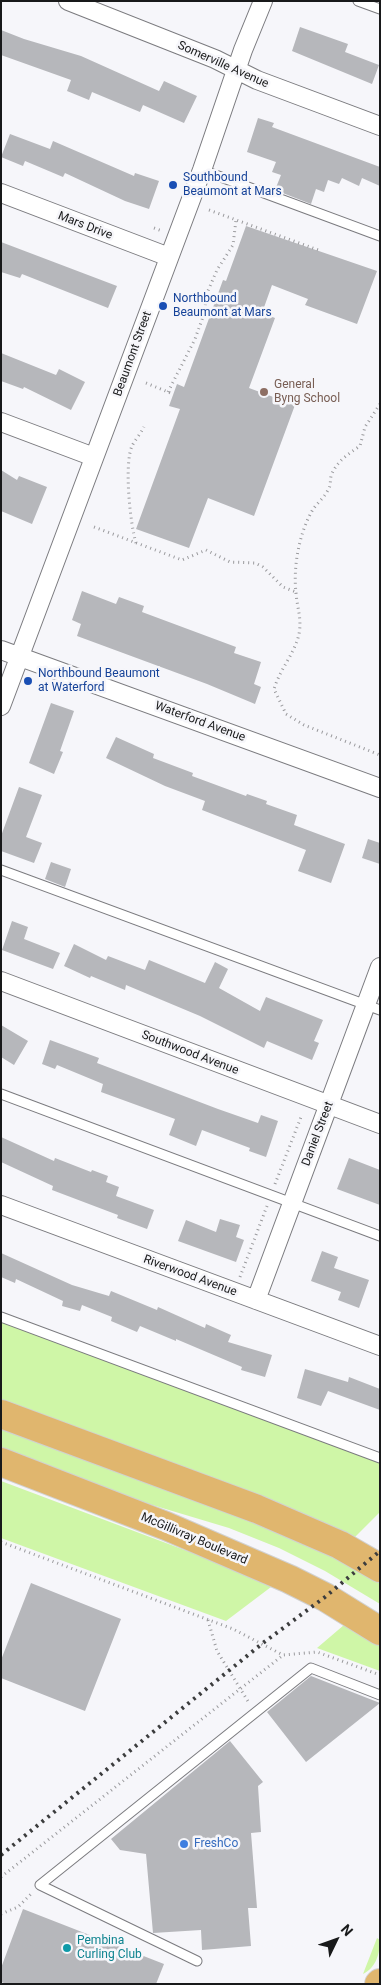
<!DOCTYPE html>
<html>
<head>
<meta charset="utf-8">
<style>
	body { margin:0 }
	#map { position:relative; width:381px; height:1985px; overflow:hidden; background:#f6f6fa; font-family:Roboto,sans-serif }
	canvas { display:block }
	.frame { position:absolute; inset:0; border:2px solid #18191a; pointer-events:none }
	.north { position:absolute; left:311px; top:1915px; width:50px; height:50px; -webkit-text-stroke:4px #f6f6fa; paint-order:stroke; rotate:48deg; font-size:14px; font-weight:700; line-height:20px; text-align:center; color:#18191a }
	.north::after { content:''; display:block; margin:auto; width:18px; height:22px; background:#18191a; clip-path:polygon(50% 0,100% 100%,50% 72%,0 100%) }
</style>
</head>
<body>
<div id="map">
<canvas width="381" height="1985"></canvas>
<div class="frame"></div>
<div class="north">N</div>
</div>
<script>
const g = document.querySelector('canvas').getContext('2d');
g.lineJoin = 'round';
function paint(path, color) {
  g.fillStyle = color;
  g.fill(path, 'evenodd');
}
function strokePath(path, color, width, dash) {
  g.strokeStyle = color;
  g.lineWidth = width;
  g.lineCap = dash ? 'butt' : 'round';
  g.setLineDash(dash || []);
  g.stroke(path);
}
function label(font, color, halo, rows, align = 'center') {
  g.font = font + ' Roboto,sans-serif';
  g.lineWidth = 5;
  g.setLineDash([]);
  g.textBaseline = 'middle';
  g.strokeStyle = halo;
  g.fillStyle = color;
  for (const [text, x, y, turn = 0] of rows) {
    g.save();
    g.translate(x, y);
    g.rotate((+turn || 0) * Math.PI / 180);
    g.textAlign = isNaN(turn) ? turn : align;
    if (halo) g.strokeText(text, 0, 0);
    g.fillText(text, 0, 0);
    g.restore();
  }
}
paint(new Path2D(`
	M1,1322L380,1458V1512L353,1539L1,1401Z
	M1,1425L294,1535L380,1580V1604L325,1571L279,1548L229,1528L129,1498L1,1450Z
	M1,1481L275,1584L226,1621L1,1538Z
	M351,1619L380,1638V1671L317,1648Z
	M377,1938L380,1940C380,1953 376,1968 363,1974Z`), '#cff6a7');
paint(new Path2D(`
	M300,27L348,44L345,52L379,65L372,84L292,51Z
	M1,30L24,39L81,56L159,91L164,81L197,96L184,123L143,105L140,112L92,92L89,100L67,91L71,80L1,55Z
	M258,118L274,123L272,127L380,167V186L362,178L359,186L342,178L339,184L328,180L324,192L316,189L311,204L275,190L281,175L272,172L276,162L247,152Z
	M10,134L50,149L53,141L134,176L135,173L159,181L149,209L125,201L65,173L63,177L25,161L23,166L1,157Z
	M246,226L377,271L357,324L305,305L308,299L272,285L262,313L275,318L249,388L295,405L254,516L208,498L189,548L136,529L180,409L169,406L177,384L184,387L223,280L226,281Z
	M1,242L117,286L108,308L22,274L20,278L1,272Z
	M1,353L56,375L59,369L85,382L71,410L24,387L23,389L1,381Z
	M1,470L17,480L19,476L47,487L32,524L1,511Z
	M82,591L116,604L119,597L144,606L142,612L236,647L234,653L261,662L254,684L261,687L255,704L207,684L77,636L81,624L72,620Z
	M51,703L74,711L60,751L63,752L54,774L29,763Z
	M116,737L154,754L153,758L193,773L192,776L246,796L247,794L267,801L266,804L297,815L294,825L345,844L331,883L298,871L306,850L202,810L205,801L165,786L106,758Z
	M19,787L42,795L26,837L42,843L34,863L1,851V836Z
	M368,839L380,843V864L362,858Z
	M51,862L71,869L65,887L45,879Z
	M12,921L28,927L24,939L60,953L53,969L2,950Z
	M74,944L106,960L108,956L145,970L149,960L205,983L215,962L228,969L219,988L260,1011L266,997L323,1020L314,1041L319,1043L312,1060L267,1041L264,1048L200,1016L126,985L125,990L91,976L90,978L64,966Z
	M1,1025L28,1041L14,1065L1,1057Z
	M50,1040L99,1058L97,1063L218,1109L258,1123L261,1115L278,1121L266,1157L249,1151L250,1148L202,1130L196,1146L169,1135L175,1119L101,1092L103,1084L57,1065L55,1069L42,1064Z
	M1,1137L54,1161L55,1158L91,1172L92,1170L108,1176L106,1182L119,1187L116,1196L154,1210L147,1229L117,1218L118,1215L52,1190L53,1186L1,1162Z
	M349,1158L380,1170V1205L337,1189Z
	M220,1219L240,1225L236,1237L244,1240L236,1262L178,1241L186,1220L216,1232Z
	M322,1251L338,1257L334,1268L369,1280L359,1308L338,1300L341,1292L311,1281Z
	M1,1253L72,1285L109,1296L111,1291L157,1310L158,1307L205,1328L206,1324L231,1335L228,1342L272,1355L265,1377L241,1370L242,1367L176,1339V1341L140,1326L137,1332L111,1321L112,1317L82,1305L80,1311L62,1306L63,1301L16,1279L15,1283L1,1277Z
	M305,1369L348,1382L349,1377L380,1389V1410L328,1391L321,1406L297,1398Z
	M31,1583L121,1619L85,1711L1,1678V1660Z
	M311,1676L380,1703L306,1762L267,1712Z
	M230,1741L263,1782L258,1786L261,1832L251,1833L257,1908H248L251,1946L202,1950L201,1930L153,1933L146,1854L120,1850L111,1839Z
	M23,1909L164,1964L156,1984H7L1,1982V1968Z`), '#b6b7bb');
const service = new Path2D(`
	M358,1L380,9
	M202,170L380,236
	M1,870L380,1010
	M1,1094L380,1236
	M1,1317L380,1458
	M197,1961L40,1885L311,1668L380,1695`);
const minor = new Path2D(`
	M68,1L215,59L257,80L380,126
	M1,193L169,257
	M1,422L94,457
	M1,650L380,788
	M1,706L202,170L243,50L263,1
	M1,981L380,1124
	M1,1205L380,1346
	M256,1300L380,967`);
const primary = new Path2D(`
	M1,1414L257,1509L340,1545L380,1568
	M1,1462L166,1526L289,1579L325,1597L380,1631
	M379,1984L380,1983`);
strokePath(service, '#7b7b7f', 11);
strokePath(minor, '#7b7b7f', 20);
strokePath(primary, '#d1d1d1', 30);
strokePath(new Path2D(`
	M209,210L321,251
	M154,228L162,231
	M146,383L173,394
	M168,392L195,339L204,314L207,293L217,270L233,245L236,220
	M380,404L365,427L360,446C348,454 336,462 331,476C330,481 331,486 328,490C324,498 316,504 312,511C299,534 293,567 296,593C297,607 302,619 299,634C295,653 280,669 274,689L286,714L304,725L380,755
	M94,527L182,560L206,550L230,562L255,563L263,567L283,587L296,592
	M136,543C130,523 124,464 132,446C135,440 141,433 144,427
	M275,1184L301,1117
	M240,1277L267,1206
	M1,1542L233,1629L283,1655L317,1652L380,1675
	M208,1620L217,1651L249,1703
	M1,1877L282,1656
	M1,1914L18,1907L33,1892`), '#9a9a9d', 3, [1, 4]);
strokePath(service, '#fff', 9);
strokePath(minor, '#fff', 18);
strokePath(primary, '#e0b66e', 28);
strokePath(new Path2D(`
	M1,1855L263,1643L325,1597L380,1551`), '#3b3c3d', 4, [2.5, 5]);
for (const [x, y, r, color] of [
	[173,185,5,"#1a4fb4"],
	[163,306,5,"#1a4fb4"],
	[264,392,5,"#8d6e63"],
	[28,681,5,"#1a4fb4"],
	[184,1844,5,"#3f7fe0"],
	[67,1948,5,"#0f9aa8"]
]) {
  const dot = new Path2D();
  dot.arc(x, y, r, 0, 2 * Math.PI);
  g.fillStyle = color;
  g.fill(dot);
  strokePath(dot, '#f6f6fa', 2);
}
label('12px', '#18191a', '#f6f6fa', [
	["Somerville Avenue",223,65,24],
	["Mars Drive",85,226,21],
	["Beaumont Street",133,354,-70],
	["Waterford Avenue",200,722,20],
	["Southwood Avenue",190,1053,21],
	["Daniel Street",318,1134,-69],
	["Riverwood Avenue",190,1276,20],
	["McGillivray Boulevard",194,1539,23]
]);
label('12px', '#164399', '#f6f6fa', [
	["Southbound",183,178],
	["Beaumont at Mars",183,192],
	["Northbound",173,299],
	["Beaumont at Mars",173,313],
	["Northbound Beaumont",38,674],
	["at Waterford",38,688]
], 'left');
label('12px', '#785e54', '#f6f6fa', [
	["General",274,385],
	["Byng School",274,399]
], 'left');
label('12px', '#366cbe', '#f6f6fa', [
	["FreshCo",194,1844]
], 'left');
label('12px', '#0d838f', '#f6f6fa', [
	["Pembina",77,1941],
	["Curling Club",77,1955]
], 'left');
</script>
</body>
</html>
